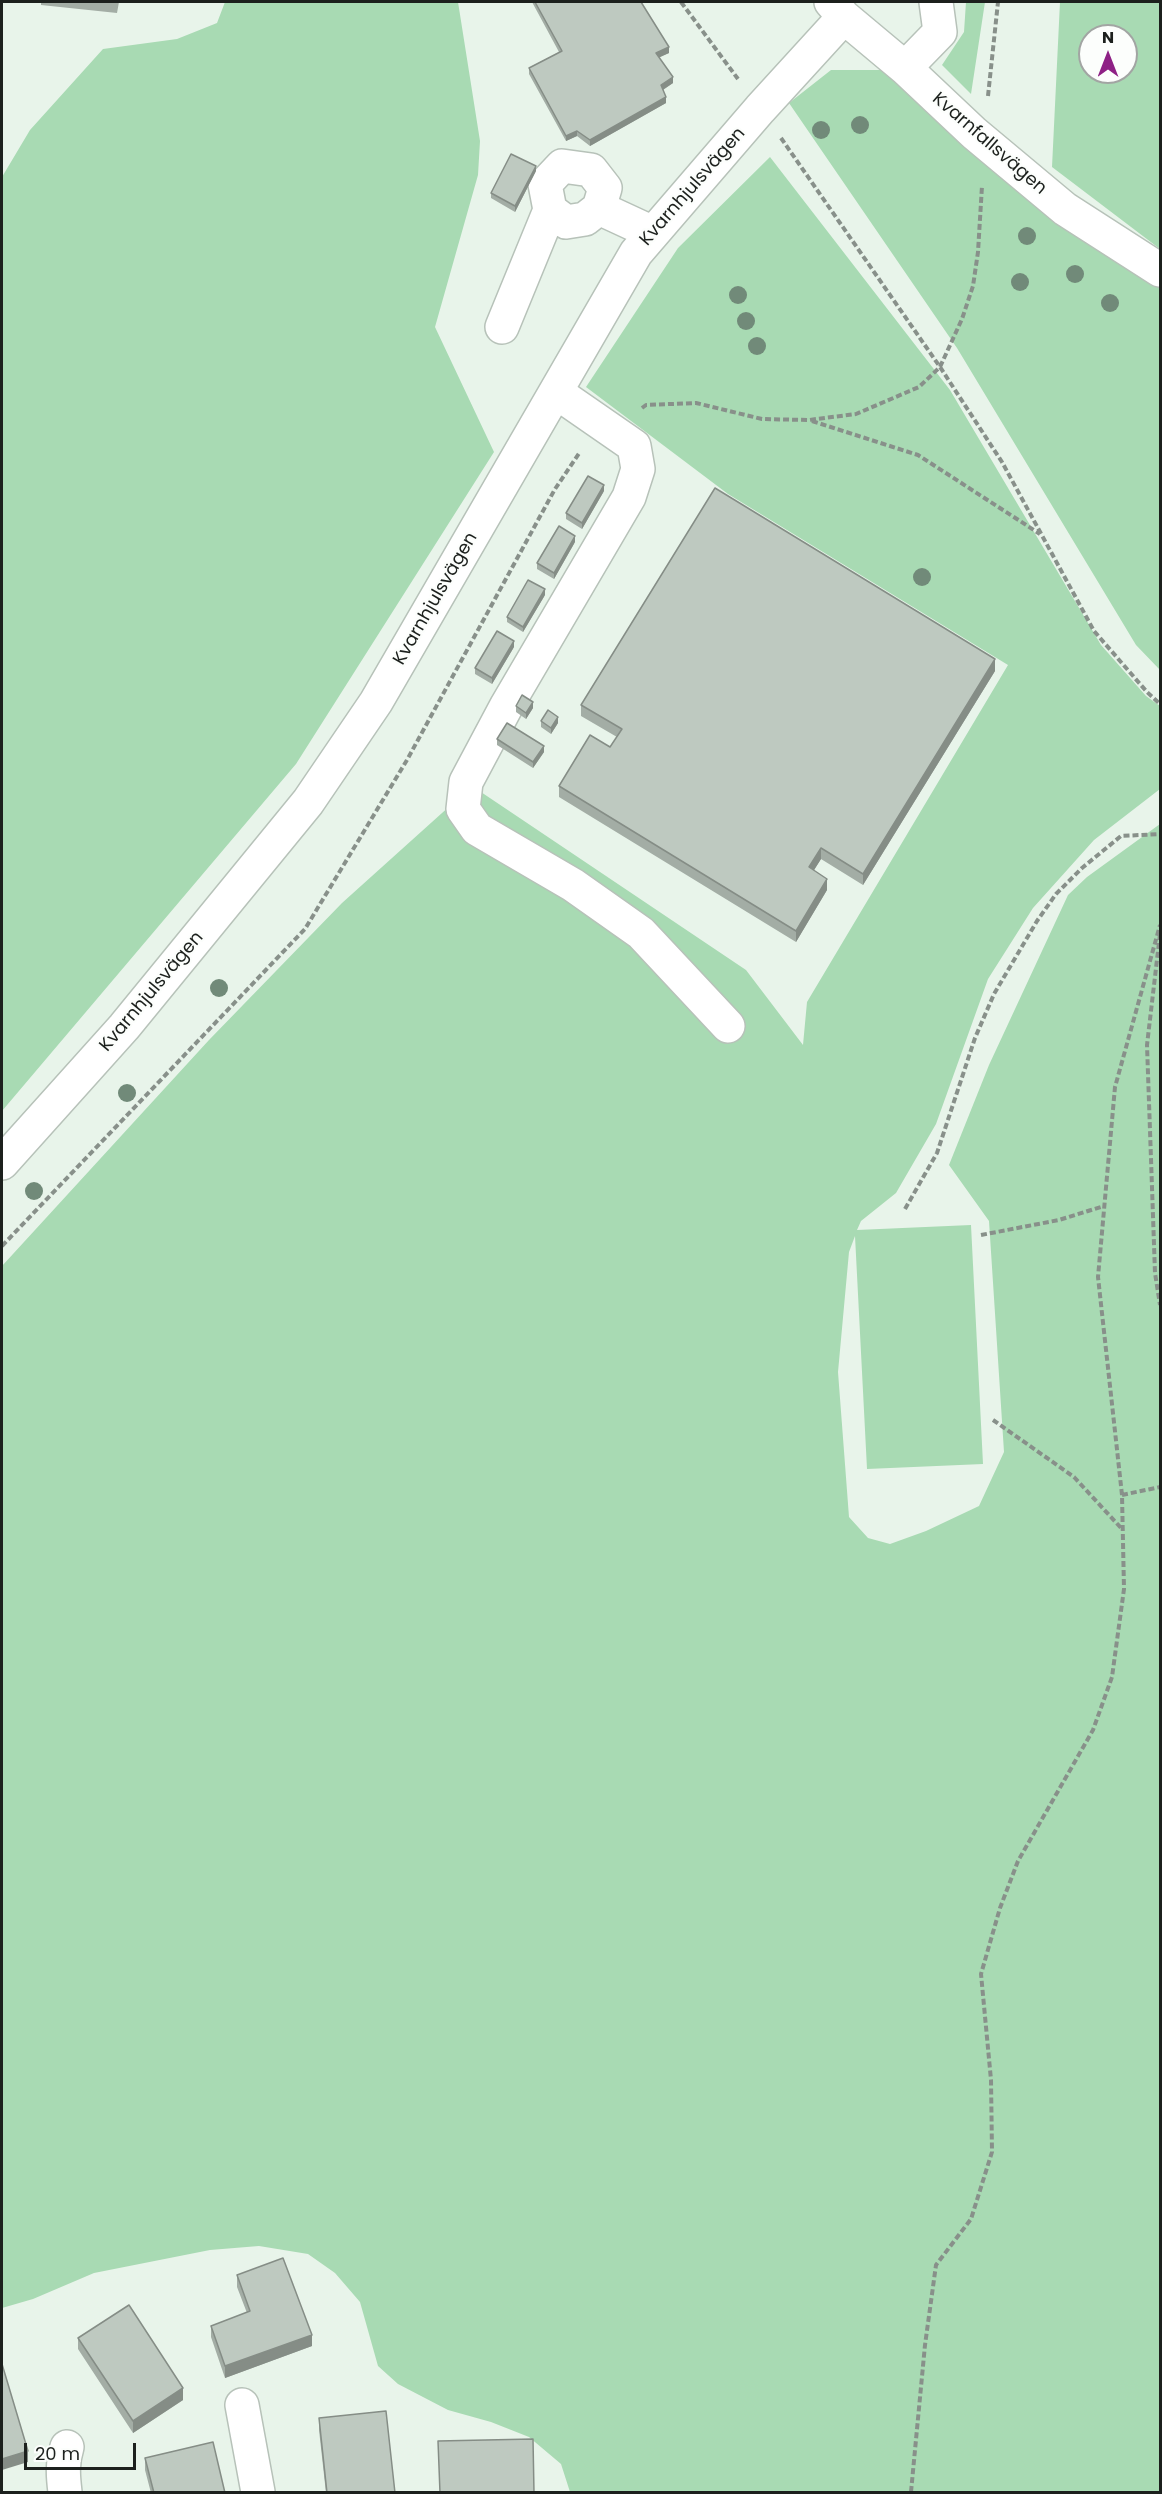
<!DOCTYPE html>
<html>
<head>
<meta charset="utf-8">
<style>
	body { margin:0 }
	#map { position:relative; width:1162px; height:2494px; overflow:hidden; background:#e8f4ea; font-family:Poppins,sans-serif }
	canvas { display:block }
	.frame { position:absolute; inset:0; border:3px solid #1c201d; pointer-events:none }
	.north { position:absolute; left:1078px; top:24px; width:60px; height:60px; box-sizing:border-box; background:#fcfefc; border:2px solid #a2a5a3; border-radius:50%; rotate:0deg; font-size:16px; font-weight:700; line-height:24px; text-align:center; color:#1c201d }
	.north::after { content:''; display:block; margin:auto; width:21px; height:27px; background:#8e2185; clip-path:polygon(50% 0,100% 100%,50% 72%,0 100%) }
	.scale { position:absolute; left:24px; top:2443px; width:112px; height:27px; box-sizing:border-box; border:3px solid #1c201d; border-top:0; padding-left:8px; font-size:18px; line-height:21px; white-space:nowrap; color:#1c201d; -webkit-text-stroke:4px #fcfefc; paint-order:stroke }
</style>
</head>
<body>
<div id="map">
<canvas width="1162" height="2494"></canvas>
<div class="frame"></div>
<div class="north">N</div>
<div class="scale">20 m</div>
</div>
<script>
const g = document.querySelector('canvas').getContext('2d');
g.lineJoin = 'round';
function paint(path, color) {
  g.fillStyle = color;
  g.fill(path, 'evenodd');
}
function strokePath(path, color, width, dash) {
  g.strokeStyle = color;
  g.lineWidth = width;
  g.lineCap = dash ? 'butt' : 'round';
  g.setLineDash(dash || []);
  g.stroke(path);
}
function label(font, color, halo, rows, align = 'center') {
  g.font = font + ' Poppins,sans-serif';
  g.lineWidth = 4.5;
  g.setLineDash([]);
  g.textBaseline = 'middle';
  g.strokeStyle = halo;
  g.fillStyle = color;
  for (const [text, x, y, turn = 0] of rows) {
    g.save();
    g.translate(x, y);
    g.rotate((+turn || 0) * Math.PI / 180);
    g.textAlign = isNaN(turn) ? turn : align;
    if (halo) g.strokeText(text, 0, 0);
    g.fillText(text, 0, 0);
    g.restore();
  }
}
paint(new Path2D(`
	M225,2H458L480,141L478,175L435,327L494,452L296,764L2,1111V177L30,130L103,49L177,39L217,23Z
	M966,2H985L971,94L942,65L964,32Z
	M1060,2H1160V249L1052,167ZM1090,36H1126V72H1090Z
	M831,70H883L1124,266L1160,287V670L1136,645L957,348L789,103Z
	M770,157L950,390L1101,645L1146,696L1160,706V789L1094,840L1033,908L988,979L936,1124L896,1193L861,1221L857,1230L971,1225L983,1464L867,1469L855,1236L849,1252L838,1372L849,1517L868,1538L890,1544L926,1531L979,1506L1004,1452L989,1221L949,1165L989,1065L1068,895L1087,877L1160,824V2492H570L561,2464L529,2437L491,2422L448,2410L398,2384L378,2366L360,2302L335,2273L308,2254L259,2246L210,2250L94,2273L33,2299L2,2308V1266L209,1040L342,903L472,786L746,970L803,1045L807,1002L1008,665L728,494L586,387L678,248Z`), '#a8dab3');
const minor = new Path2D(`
	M831,2L844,17L905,68L974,133L1065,209L1160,270
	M905,68L940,32L936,2
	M599,208L585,219L566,222L550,210L545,184L562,166L591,170L605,188L599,208L653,233
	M502,327L550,210
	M556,392L634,446L638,469L629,497L507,705L466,782L463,809L477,829L573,885L641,933L728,1026
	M2,1163L124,1027L308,802L376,702L636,253L760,109L844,17
	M242,2405L258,2492
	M65,2492C63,2476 62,2463 67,2447`);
strokePath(minor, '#b7c2b9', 36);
strokePath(new Path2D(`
	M681,2L738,79
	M988,96L998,2
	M781,138L940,367L1002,462L1094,631L1147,692L1160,704
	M642,408L646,405L696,403L762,419L809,420L856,414L919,387L940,367L962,319L973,286L978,252L982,186
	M812,421L918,455L1040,534
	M1160,934L1147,1045L1155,1273L1160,1305
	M905,1209L937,1153L975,1038L994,994L1037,921L1056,894L1082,868L1121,836L1160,834
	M981,1235L1059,1220L1104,1206
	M2,1246L305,929L407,760L555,489L580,452
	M993,1420L1074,1477L1122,1529
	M1122,1495L1160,1487
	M911,2492L925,2345L936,2265L971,2219L992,2152L991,2080L981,1974L1000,1908L1018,1861L1093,1730L1112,1677L1124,1589L1122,1495L1098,1277L1115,1087L1160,925`), '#88908a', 4, [6, 3]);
strokePath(minor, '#fff', 33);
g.fillStyle = '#718a79';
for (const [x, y] of [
	[860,125],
	[821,130],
	[1027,236],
	[1075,274],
	[1020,282],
	[738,295],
	[1110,303],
	[746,321],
	[757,346],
	[922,577],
	[219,988],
	[127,1093],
	[34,1191]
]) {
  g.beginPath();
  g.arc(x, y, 9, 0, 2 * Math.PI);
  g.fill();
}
paint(new Path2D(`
	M41,2H119L117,13L41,5Z
	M532,2H641L669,53L659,57L673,83L663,90L666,103L590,146L577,136L566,141L529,74V68L559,52Z
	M536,171L515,212L491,198V193Z
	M604,491L582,529L566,519V513Z
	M575,542L554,579L537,569V563Z
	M545,595L523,632L507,622V617Z
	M514,647L492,684L475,674V668Z
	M995,671L863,885L821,859L814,870L827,890L796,942L559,797V786L610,747L617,737L581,716V705Z
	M516,706L533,708L526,719L516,712Z
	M541,721L558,723L551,734L541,727Z
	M497,739L544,752L533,768L497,745Z
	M237,2275L312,2346L225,2378L211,2337V2326L247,2313L237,2287Z
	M78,2338L183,2400L133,2433L78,2349Z
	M319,2418L395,2493H326L319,2430Z
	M145,2458L225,2493H151L145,2470Z`), '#a3ada5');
paint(new Path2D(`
	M669,47V53L656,59V53Z
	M673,77V83L661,91V85Z
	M666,97V103L590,146V140Z
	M577,131V136L566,141V136Z
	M536,166V171L515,212V206Z
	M604,485V491L582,529V523Z
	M575,536V542L554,579V573Z
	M545,589V595L523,632V627Z
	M514,641V647L492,684V678Z
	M995,659V671L863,885V874Z
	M533,702V708L526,719V713Z
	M558,717V723L551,734V728Z
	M544,746V752L533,768V762Z
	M821,848V859L809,878V867Z
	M827,879V890L796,942V931Z
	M312,2335V2346L225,2378V2366Z
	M183,2388V2400L133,2433V2421Z
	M28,2451V2462L2,2470V2459Z`), '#858d86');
const building = new Path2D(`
	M535,2H641L669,47L656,53L673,77L661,85L666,97L590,140L577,131L566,136L529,68L562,51Z
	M511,154L536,166L515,206L491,193Z
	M588,476L604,485L582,523L566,513Z
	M715,488L995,659L863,874L821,848L809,867L827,879L796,931L559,786L590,735L610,747L622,729L581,705Z
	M559,526L575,536L554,573L537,563Z
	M528,580L545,589L523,627L507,617Z
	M497,631L514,641L492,678L475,668Z
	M522,695L533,702L526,713L516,706Z
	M548,710L558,717L551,728L541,721Z
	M507,723L544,746L533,762L497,739Z
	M283,2258L312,2335L225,2366L211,2326L250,2311L237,2275Z
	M129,2305L183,2388L133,2421L78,2338Z
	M2,2364L28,2451L2,2459Z
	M386,2411L395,2493H327L319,2418Z
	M533,2439L534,2493H440L438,2441Z
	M213,2442L225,2493H154L145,2458Z`);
paint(building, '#bec9c0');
strokePath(building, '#858d86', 1.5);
label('18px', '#1c201d', '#fcfefc', [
	["Kvarnfallsvägen",989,144,41],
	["Kvarnhjulsvägen",693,187,-49],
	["Kvarnhjulsvägen",436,599,-60],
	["Kvarnhjulsvägen",152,992,-50]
]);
</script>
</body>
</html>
